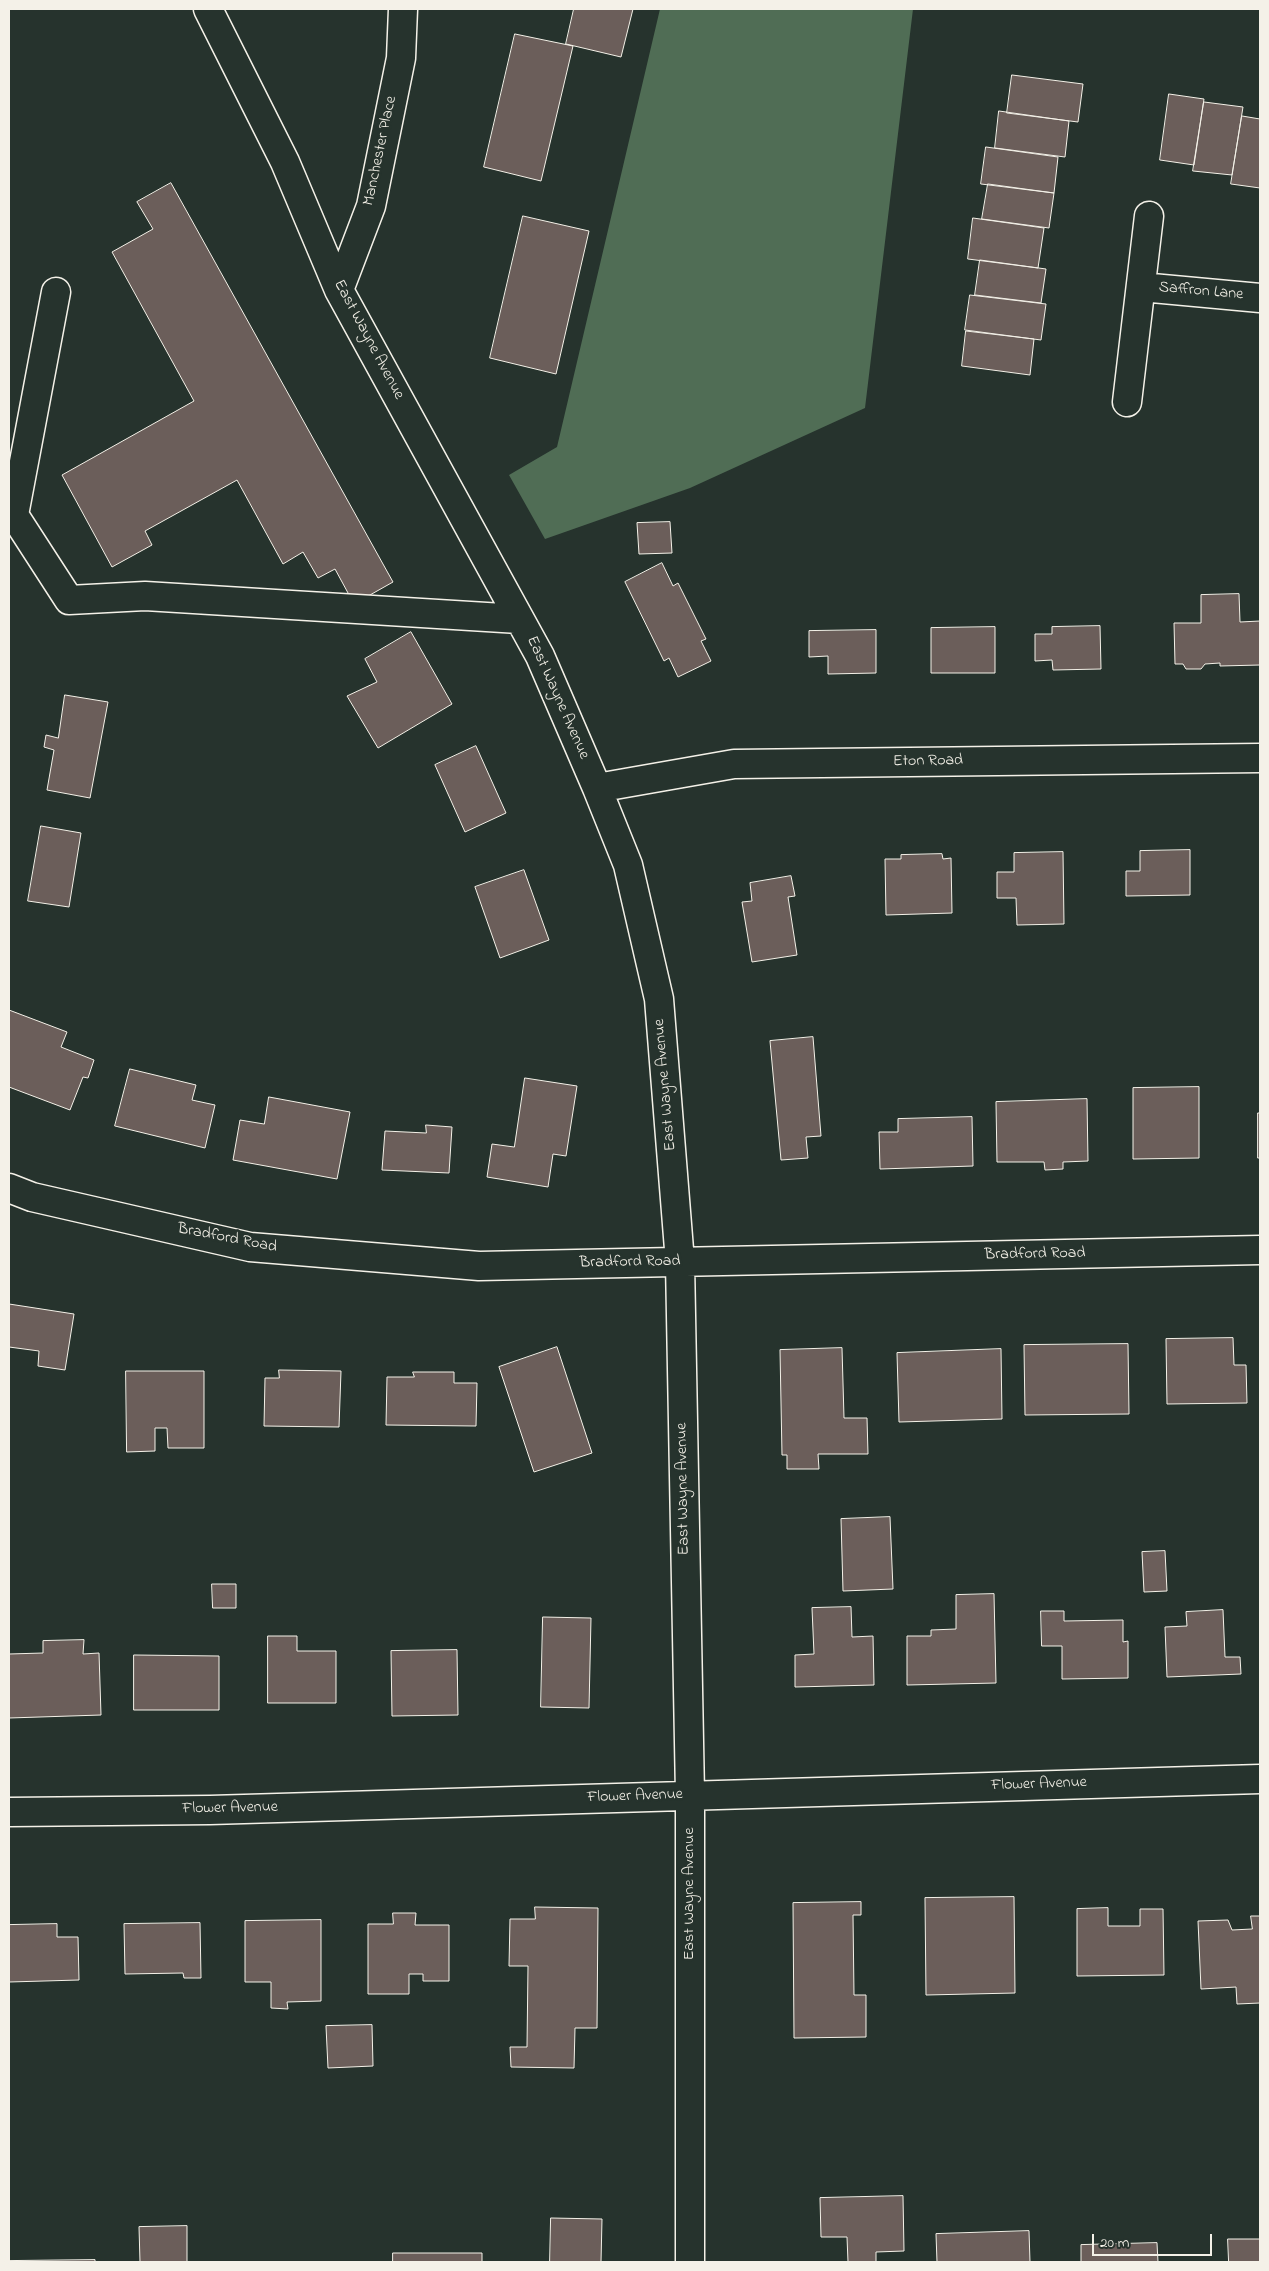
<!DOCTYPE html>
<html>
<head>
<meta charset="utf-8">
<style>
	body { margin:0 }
	#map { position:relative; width:1269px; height:2271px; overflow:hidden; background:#26332d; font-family:"Indie Flower",sans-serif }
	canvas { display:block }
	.frame { position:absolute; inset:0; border:10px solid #f4f1e8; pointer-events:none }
	.scale { position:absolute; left:1092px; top:2234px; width:120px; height:22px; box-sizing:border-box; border:2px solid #f4f1e8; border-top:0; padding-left:6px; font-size:15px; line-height:18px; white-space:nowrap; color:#f4f1e8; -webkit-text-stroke:4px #26332d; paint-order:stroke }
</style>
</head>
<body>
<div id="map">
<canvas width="1269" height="2271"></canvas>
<div class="frame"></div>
<div class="scale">20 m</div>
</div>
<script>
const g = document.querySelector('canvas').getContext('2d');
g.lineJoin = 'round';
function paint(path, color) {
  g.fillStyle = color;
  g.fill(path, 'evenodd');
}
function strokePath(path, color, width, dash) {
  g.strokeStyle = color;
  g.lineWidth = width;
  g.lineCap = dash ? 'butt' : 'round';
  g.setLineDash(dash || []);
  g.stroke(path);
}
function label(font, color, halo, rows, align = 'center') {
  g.font = font + ' "Indie Flower",sans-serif';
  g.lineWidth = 5;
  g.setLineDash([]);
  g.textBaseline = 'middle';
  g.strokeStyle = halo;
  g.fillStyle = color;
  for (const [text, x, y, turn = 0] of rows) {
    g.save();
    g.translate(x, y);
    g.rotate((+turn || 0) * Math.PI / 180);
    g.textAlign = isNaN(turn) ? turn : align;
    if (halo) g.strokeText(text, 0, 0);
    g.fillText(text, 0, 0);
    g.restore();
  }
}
paint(new Path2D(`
	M660,9H913L865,408L690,488L545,539L509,475L557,447Z`), '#506d55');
const building = new Path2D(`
	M574,9H633L621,57L566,44Z
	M515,34L573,46L541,181L484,167Z
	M1012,75L1083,84L1078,122L1007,113Z
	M1169,94L1204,99L1194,165L1160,160Z
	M1204,102L1243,107L1232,175L1193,171Z
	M999,111L1069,121L1065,157L995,148Z
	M1242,116L1260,119V188L1231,184Z
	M986,147L1058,157L1054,193L981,184Z
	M171,183L393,582L354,604L335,569L318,578L303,552L283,564L237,480L145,531L152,545L112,567L62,475L194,401L112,252L153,229L137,202Z
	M988,184L1054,193L1049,228L982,219Z
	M523,216L589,231L556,374L490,358Z
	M973,218L1044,228L1038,268L968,259Z
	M980,260L1046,269L1041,303L975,295Z
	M970,295L1046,304L1041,340L965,330Z
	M966,331L1034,339L1030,375L962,366Z
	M670,522L672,553L639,554L637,523Z
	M662,563L673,586L678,583L706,639L701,641L711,661L678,677L669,658L664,661L625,582Z
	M1239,594L1240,622L1260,621V665L1220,666V663L1205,664L1201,669H1186L1183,664H1175L1174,623H1201V595Z
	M1100,626L1101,669L1053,670L1052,660L1035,661V634H1052V627Z
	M995,627V673H931V628Z
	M876,630V673L828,674V656L809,657V631Z
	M411,632L452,704L378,748L347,696L377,682L365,659Z
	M65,695L108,702L90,798L47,790L54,750L44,747L46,735L58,738Z
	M476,746L506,813L465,832L435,765Z
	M41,826L81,833L69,907L28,901Z
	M1190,850V895L1126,896V871H1140V851Z
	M1063,852L1064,924L1017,925L1016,898H997V872H1014V853Z
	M942,854L943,859L951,858L952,913L886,915L885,859H901V855Z
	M524,870L549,940L500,958L475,887Z
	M791,876L795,896L788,897L797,955L752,962L742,902L752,901L750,883Z
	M9,1010L67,1032L61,1047L94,1060L88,1078L83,1077L70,1110L9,1087Z
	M813,1037L821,1136L806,1137L808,1158L781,1160L770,1041Z
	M130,1069L196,1085L192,1100L215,1105L205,1148L115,1126Z
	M525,1078L577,1086L566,1156L553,1154L548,1187L487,1177L492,1144L514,1147Z
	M1199,1087V1158L1133,1159V1088Z
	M269,1097L350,1112L337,1179L233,1160L240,1120L264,1124Z
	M1087,1099L1088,1161L1063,1162V1169L1045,1170L1044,1162H997L996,1102Z
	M1258,1113H1260V1158H1258Z
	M972,1117L973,1166L880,1169L879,1132H898V1119Z
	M426,1125L452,1127L449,1173L382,1170L385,1131L426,1133Z
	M9,1304L74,1314L65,1370L38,1366L39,1351L9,1347Z
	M1233,1338L1234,1365H1246L1247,1403L1167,1404L1166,1339Z
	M1128,1344L1129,1414L1025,1415L1024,1345Z
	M557,1347L592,1453L534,1472L499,1367Z
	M842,1348L844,1418H867L868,1454H818L819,1469H787V1455H782L780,1350Z
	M1001,1349L1002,1419L899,1422L897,1353Z
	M279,1370L341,1371L339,1427L264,1426L265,1378H279Z
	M126,1371H204V1448H168L167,1428H155V1451L127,1452Z
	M413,1372H454V1383H477L476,1426L386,1425L387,1377H414Z
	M890,1517L893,1589L843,1591L841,1519Z
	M1165,1551L1167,1591L1144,1592L1142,1552Z
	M212,1584H236V1608H213Z
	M994,1594L996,1683L907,1685V1636H931V1630L956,1629V1595Z
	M851,1607L852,1637L873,1636L874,1685L795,1687V1655L814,1654L812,1608Z
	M1223,1610L1225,1657H1240L1241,1674L1167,1677L1165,1627L1187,1626L1186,1612Z
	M1041,1611H1064V1621L1123,1620V1642L1128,1641V1678L1062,1679V1646H1042Z
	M543,1617L591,1618L589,1708L541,1707Z
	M268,1636H297V1651H336V1703H268Z
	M84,1640L83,1654L99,1653L101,1715L9,1718V1654L43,1653V1641Z
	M457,1650L458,1715L392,1716L391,1651Z
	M134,1655L219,1656V1710H134Z
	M1014,1897L1015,1993L926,1995L925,1898Z
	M861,1902V1915H853L854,1995H866V2037L794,2038L793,1903Z
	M535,1907L598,1908L597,2028H575L574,2068L511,2067L510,2047H527L528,1966H509L510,1919H535Z
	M1108,1908V1926H1140V1909H1163L1164,1975L1077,1976V1909Z
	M393,1913H416L415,1925H449V1981H423V1974H409V1994H368V1924H393Z
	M1251,1916H1260V2003L1237,2004L1236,1987L1201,1989L1198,1921L1228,1920L1232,1930L1252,1929Z
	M321,1920V2001L287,2002L288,2009L271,2008V1982H245V1921Z
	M200,1923L201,1978H184L183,1973L125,1974L124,1924Z
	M57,1924V1937H78L79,1980L9,1982V1925Z
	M372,2025L373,2066L328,2068L326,2026Z
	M903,2196L904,2251L876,2252V2262H848L847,2237H821L820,2198Z
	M551,2218L602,2219L601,2262H550Z
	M187,2226V2262H140L139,2227Z
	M1029,2231L1030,2262H937L936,2234Z
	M1228,2239H1260V2262H1229Z
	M1157,2243L1158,2262H1081V2245Z
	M393,2253H482V2262H393Z
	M95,2260V2262H9V2261Z`);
paint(building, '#6b5e5a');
strokePath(building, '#f4f1e8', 1);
const minor = new Path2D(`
	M208,9L285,162L339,290L540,656L597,788L628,865L659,999L680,1262L690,1795V2262
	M1141,287L1260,298
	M339,290L371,206L401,58L403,9
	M56,292L14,515L69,600L145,596L519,619
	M1127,402L1149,216
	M597,788L734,764L1260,758
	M9,1188L32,1197L250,1247L479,1266L1260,1250
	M9,1812L210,1810L1260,1779`);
strokePath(minor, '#f4f1e8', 31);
strokePath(minor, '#26332d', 28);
label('16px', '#f4f1e8', '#26332d', [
	["Manchester Place",381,151,-78],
	["Saffron Lane",1201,292,5],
	["East Wayne Avenue",368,340,62],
	["East Wayne Avenue",557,698,66],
	["Eton Road",928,762,-1],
	["East Wayne Avenue",666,1085,-95],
	["Bradford Road",227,1239,11],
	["Bradford Road",1035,1255,-1],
	["Bradford Road",630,1263,-1],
	["East Wayne Avenue",684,1489,-91],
	["Flower Avenue",1039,1785,-2],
	["Flower Avenue",635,1797,-2],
	["Flower Avenue",230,1809,-1],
	["East Wayne Avenue",690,1894,-90]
]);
</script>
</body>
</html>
